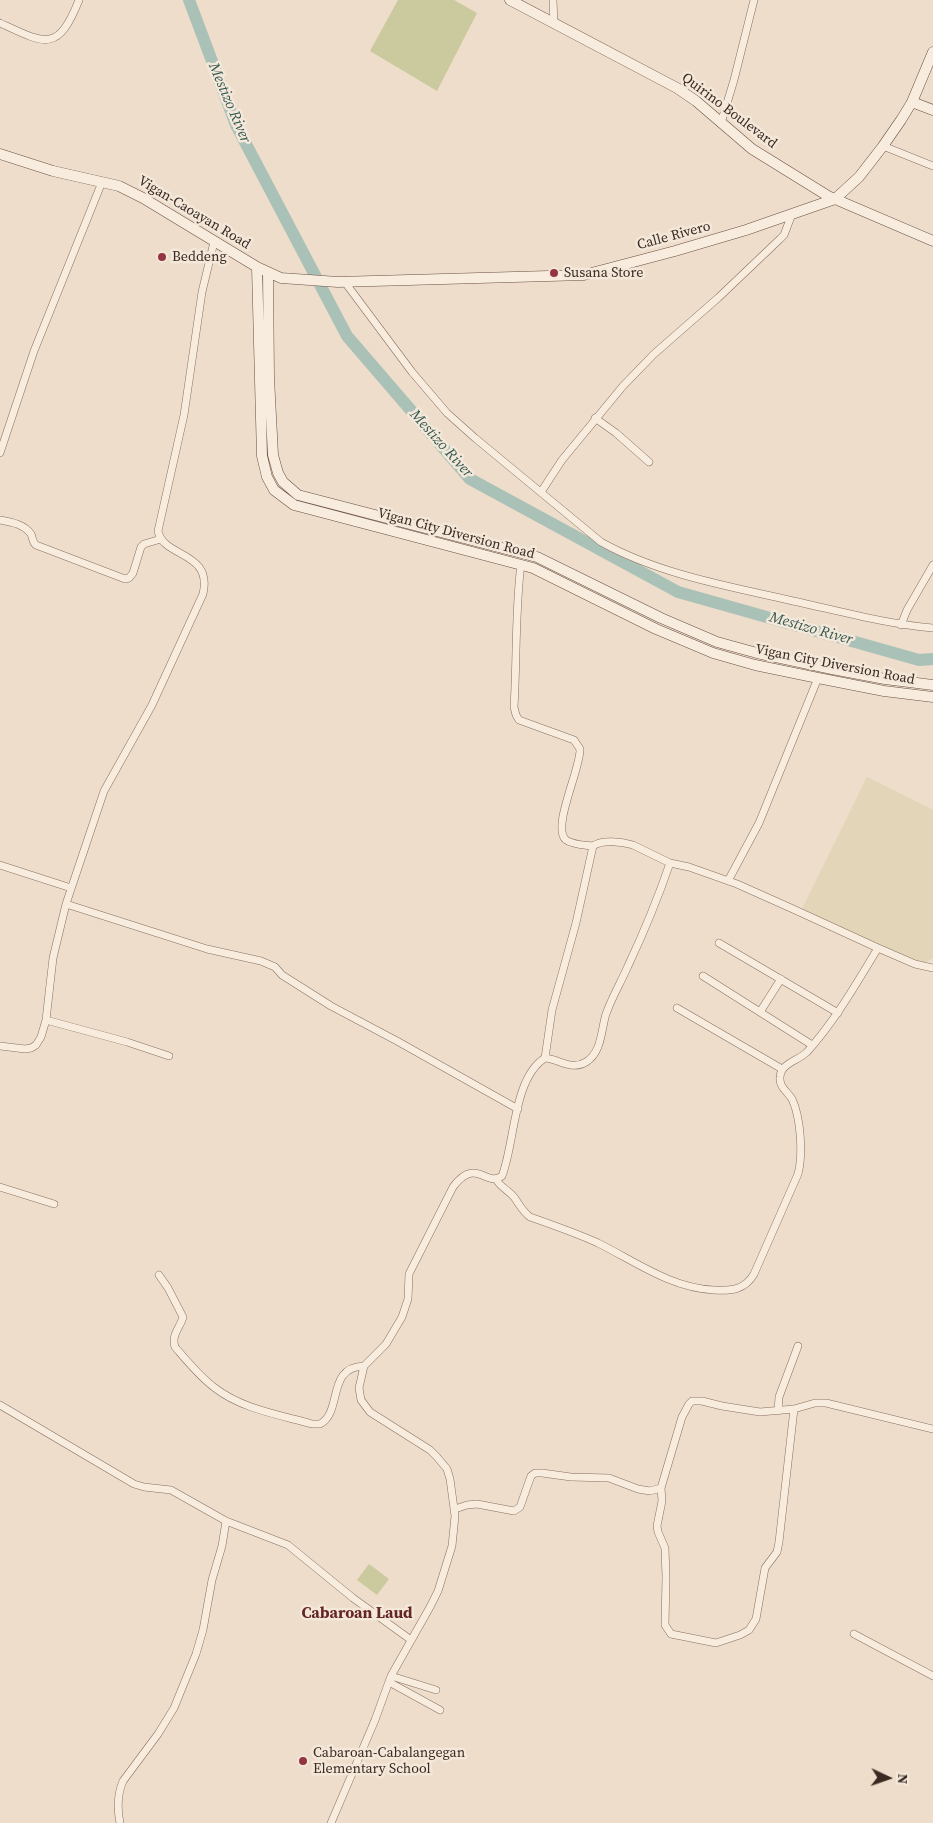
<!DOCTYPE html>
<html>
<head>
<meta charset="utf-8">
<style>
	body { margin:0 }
	#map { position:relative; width:933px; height:1823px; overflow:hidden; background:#edddca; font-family:"Source Serif 4",serif }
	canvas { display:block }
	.north { position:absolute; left:863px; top:1753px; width:50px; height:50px; -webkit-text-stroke:4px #f4e8da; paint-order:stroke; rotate:93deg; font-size:14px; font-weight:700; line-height:20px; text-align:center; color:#3a2a22 }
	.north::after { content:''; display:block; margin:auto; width:18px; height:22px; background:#3a2a22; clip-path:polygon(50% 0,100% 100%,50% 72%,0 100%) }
</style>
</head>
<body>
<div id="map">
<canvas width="933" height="1823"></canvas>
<div class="north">N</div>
</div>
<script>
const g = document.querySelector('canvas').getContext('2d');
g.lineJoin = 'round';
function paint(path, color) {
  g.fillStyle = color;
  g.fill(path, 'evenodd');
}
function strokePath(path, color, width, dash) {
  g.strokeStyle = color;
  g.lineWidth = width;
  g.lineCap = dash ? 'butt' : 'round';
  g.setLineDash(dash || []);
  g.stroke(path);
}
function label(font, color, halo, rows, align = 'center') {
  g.font = font + ' "Source Serif 4",serif';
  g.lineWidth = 5;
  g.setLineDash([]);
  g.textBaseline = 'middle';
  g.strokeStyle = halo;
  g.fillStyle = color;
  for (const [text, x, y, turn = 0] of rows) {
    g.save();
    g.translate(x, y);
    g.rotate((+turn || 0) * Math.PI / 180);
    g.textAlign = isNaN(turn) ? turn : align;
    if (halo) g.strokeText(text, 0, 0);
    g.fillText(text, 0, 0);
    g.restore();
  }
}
paint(new Path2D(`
	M867,777L933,810V958L921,965L801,911Z`), '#e2d5b8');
paint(new Path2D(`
	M398,0H454L477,13L437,91L370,51Z
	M369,1564L389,1579L377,1595L357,1580Z`), '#cbc99e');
strokePath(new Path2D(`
	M189,0L236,125L347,336L470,479L678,592L919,660L933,659`), '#aac1b7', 12);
const street = new Path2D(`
	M553,0L554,24
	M0,23C45,44 58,53 79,0
	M721,123L734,80L754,0
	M883,146L933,166
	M344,281L412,372L447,413L475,438L601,542C660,575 733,587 798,602C843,612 887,624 933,628
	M595,418L616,433L649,462
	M0,453L34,351L102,182
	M541,492L562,460L623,386L654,354L718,298L780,239L784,235L792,214
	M0,520C11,522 24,524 31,534C33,538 32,542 36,545L125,579L129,578L133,573L141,547L144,544L161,539
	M521,564C515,611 517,659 514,707L516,715L519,720L574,740L580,749C581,768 551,828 566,840C573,845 585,845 593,846C602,839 623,842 633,845L670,863L689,867L737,884L793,909L878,948L915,964L933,968
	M901,625L907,610L933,565
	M0,865L71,888
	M728,881L759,823L818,678
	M66,904L207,949L261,961L275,967L282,975L331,1006L397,1041L518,1109
	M719,943L838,1013
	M703,976L812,1045
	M677,1008L782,1069
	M760,1012L781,979
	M46,1020L127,1042L169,1056
	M0,1046L25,1049L31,1048L36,1045L41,1037L46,1020L53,958L66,904L104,791L152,705L203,594C213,551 163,558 158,531L184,415L202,292L214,242
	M545,1058L552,1010L576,923L593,846
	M496,1179C500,1187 508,1190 514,1197C519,1204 523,1212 530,1217C553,1225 576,1233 598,1243C636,1262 671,1288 714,1290C731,1291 745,1290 754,1274L798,1174C803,1155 801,1118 792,1099C787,1091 779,1087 780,1077C781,1063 798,1061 807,1052C835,1021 856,984 878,948
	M0,1187L54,1204
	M159,1275L168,1288L183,1317C180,1328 171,1335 175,1347C188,1362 200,1377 215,1388C242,1409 280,1415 312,1424H320C343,1412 326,1367 364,1366
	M0,1405L134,1484L144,1487L171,1490L226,1521L288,1545L353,1598L411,1640
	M794,1409L779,1542L777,1552L765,1568L756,1619L749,1630L740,1635L716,1643L671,1634L665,1625L666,1577L665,1548L658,1532L657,1526L662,1501L661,1488L682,1417L689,1404L692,1401H702L722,1406L760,1412L794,1409L815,1403H826L933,1429
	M778,1411L779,1397L798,1346
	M455,1509L467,1505L477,1504L514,1511L520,1507L531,1476L535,1473H542L571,1477L609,1478L638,1489L650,1491L661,1488
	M854,1634L933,1676
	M391,1676L436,1690
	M389,1682L440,1710
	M120,1823C117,1808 117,1795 123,1781L158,1734L174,1708L196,1654L203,1630L212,1580L222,1546L226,1521
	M331,1823L375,1720L391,1676L430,1607L438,1591L452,1546L455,1516L450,1479L447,1469L437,1457L430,1450L370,1412L361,1400L359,1388L364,1366L386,1344L402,1317L408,1299L409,1274L453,1187C476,1156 486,1188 502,1176C515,1143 513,1078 545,1058C559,1059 571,1071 586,1062C602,1052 601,1030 606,1014C612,997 621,982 628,966C644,932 658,898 670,863`);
const secondary = new Path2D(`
	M510,0L677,88L696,101L752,149L828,196L933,241
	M912,102L933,110
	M0,154L53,171L119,186L143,198L257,267L281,278L338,282L584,275L675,251L746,230L835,199L859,177L883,146L901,120L912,102L933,52
	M257,267L262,456L267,477L274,490L294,505L533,568L656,629L713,653L755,665L818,678L884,691L933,697
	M268,273L269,378L273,455L278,473L283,482L298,495L537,557L661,618L717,642L757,653L832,669L885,679L933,685`);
strokePath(street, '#886f5f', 8);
strokePath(secondary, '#6b5042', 11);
strokePath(street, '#f7ecdd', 7);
strokePath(secondary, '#f7ecdd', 10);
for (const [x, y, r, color] of [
	[162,257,5,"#943342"],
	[554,273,5,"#943342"],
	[303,1761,5,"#943342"]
]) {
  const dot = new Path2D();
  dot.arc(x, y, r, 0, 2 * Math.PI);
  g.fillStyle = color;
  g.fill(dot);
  strokePath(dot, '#f4e8da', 2);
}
label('14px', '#3a2a22', '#f4e8da', [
	["Quirino Boulevard",729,111,37],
	["Vigan-Caoayan Road",194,213,31],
	["Calle Rivero",674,236,-15],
	["Vigan City Diversion Road",456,534,15],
	["Vigan City Diversion Road",835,665,11]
]);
label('14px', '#3a2a22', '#f4e8da', [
	["Beddeng",172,257],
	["Susana Store",564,273],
	["Cabaroan-Cabalangegan",313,1753],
	["Elementary School",313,1769]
], 'left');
label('italic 15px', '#325950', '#f4e8da', [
	["Mestizo River",229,103,67],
	["Mestizo River",441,444,48],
	["Mestizo River",811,629,16]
]);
label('bold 16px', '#642724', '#f4e8da', [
	["Cabaroan Laud",357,1614]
]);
</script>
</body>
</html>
